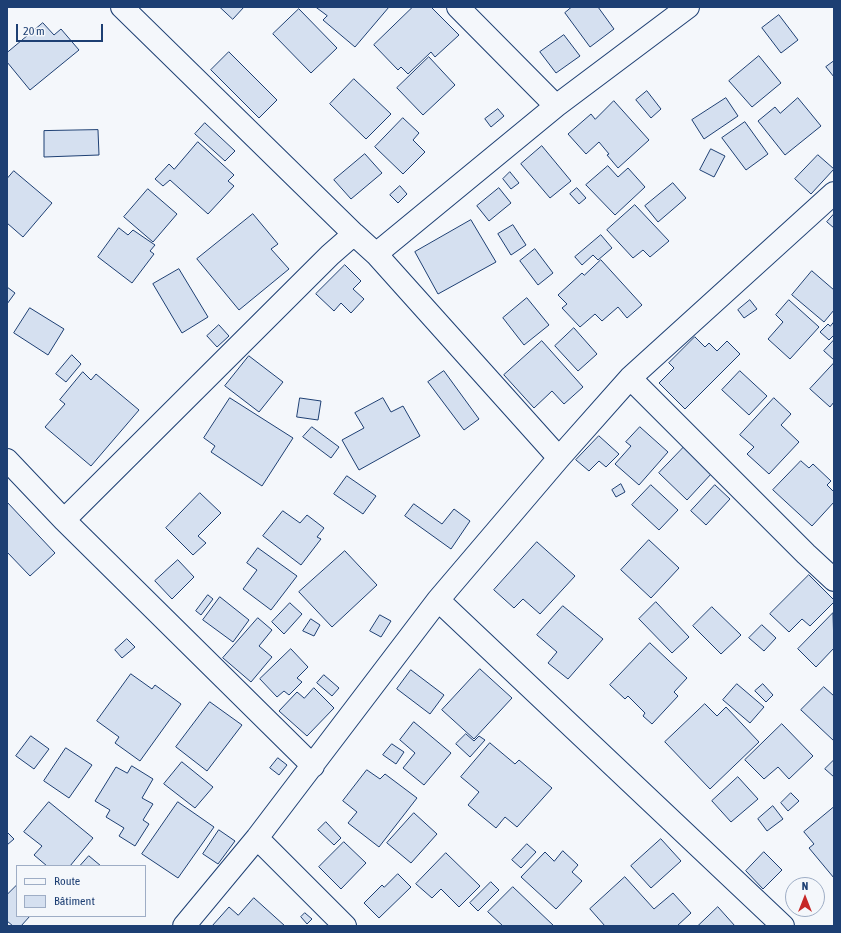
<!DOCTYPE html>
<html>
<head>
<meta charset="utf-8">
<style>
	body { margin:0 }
	#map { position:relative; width:841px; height:933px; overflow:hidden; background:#f4f7fb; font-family:"Asap Condensed",sans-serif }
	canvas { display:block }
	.frame { position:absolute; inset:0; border:8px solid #1d3f73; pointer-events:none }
	.legend { position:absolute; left:16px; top:865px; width:130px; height:52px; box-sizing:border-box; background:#f4f7fb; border:1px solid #9eadc5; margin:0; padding:5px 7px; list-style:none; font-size:12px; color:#1d3f73 }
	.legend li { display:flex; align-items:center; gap:8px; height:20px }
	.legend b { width:20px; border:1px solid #9eadc5 }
	.north { position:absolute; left:785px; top:877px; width:40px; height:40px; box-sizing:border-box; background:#f4f7fb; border:1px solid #9eadc5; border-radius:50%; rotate:0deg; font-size:11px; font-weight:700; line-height:16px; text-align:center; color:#1d3f73 }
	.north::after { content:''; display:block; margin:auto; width:14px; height:18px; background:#c62828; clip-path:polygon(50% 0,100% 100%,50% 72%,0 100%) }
	.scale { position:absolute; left:16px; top:24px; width:87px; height:18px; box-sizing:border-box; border:2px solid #1d3f73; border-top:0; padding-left:5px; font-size:12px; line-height:14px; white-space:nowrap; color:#1d3f73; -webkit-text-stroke:3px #f4f7fb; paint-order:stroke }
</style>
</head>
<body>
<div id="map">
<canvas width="841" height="933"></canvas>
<div class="frame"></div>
<ul class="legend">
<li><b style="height:5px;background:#f4f7fb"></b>Route</li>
<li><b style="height:11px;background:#d5e0f0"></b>Bâtiment</li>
</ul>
<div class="north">N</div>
<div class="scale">20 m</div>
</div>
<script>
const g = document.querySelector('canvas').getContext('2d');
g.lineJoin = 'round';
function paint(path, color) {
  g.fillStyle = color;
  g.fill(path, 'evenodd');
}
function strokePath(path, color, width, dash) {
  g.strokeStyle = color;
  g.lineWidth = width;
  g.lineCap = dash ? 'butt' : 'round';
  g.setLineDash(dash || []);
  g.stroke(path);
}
const building = new Path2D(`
	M220,7H244L233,19Z
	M316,7H389L355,47L323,20L327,16Z
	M413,7H431L459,35L435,57L431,52L408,74L401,67L398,70L374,45Z
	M572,7H598L614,29L590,47L565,13Z
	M299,9L337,48L311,73L273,34Z
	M779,15L798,40L781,53L762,28Z
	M43,23L54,35L61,29L79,50L30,90L7,62V53Z
	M564,35L580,56L556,73L540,52Z
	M229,52L277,100L259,118L211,70Z
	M759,56L781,83L752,107L729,81Z
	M429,57L455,85L423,115L397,88Z
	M834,61V77L826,67Z
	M354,79L391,114L366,139L330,104Z
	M647,91L661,109L651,118L636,100Z
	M726,98L738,116L704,139L692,120Z
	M798,98L821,126L785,155L758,121L775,107L780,113Z
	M614,101L649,140L618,168L607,155L609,154L599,142L586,154L568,134L591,114L595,119Z
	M498,109L504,116L491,127L485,119Z
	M403,118L419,133L413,140L425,152L403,174L375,147Z
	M745,122L768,154L746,170L722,138Z
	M205,123L235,151L225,161L195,134Z
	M98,130L99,155L44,157V131Z
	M198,142L234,175L228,181L234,186L208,214L170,180L163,186L155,179L169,164L174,169Z
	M542,146L571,181L550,198L521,164Z
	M711,149L725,156L714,177L700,170Z
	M365,154L382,173L351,199L334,180Z
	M818,155L834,169L811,194L795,179Z
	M608,166L618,177L628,168L645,187L615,215L586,185Z
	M14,171L52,203L23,237L7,223V179Z
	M510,172L519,183L511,189L503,179Z
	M673,183L686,198L658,222L645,206Z
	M400,186L407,194L398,203L390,195Z
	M499,188L511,203L489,221L477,206Z
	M577,188L586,198L579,204L570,194Z
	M148,189L177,214L153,242L124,217Z
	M635,205L669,241L650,257L643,250L633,258L607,230Z
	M253,214L278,244L271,249L289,269L239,310L197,259Z
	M834,214V228L827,222Z
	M471,220L496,262L438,294L415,252Z
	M513,225L526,245L511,255L498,234Z
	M119,228L128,235L133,230L155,245L150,251L154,254L132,283L98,257Z
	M601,235L612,248L598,260L593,255L582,265L575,257Z
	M535,249L553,273L538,285L520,261Z
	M601,260L642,305L627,318L618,307L602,321L595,314L580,327L562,308L567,304L558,295L582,273L584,275Z
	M345,265L361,281L353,289L364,299L351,313L341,303L334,311L316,294Z
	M179,269L208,317L182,333L153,284Z
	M812,271L834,290V310L824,322L792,295Z
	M7,287L15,293L7,304Z
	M527,298L549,325L524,345L503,318Z
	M750,300L757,309L744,318L738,310Z
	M789,300L819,327L790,359L768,339L783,322L776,315Z
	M30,308L64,329L48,355L14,333Z
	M834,322V335L829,340L820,332L828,324L830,326Z
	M219,325L229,336L217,347L207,336Z
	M574,328L597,354L578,371L555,346Z
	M695,337L705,347L709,343L717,351L727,341L740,354L685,409L659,383L674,368L669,363Z
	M834,340V360L824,351Z
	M542,341L583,387L564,404L552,391L534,408L504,375Z
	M72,355L81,364L66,382L56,374Z
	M249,356L283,382L259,412L225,386Z
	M834,363V402L830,407L810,389Z
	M444,371L479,419L464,430L428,382Z
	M740,371L767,396L749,415L722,390Z
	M83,372L91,380L96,374L139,410L91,466L45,427L65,404L60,400Z
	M230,398L293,438L262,486L211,452L215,446L204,438Z
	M300,398L321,401L318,420L297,417Z
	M383,398L391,412L403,406L420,436L359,470L342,440L364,428L355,413Z
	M774,398L791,414L781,425L799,442L769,474L747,454L754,447L740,435Z
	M312,427L339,447L331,458L303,437Z
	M640,427L668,452L639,485L615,464L631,446L626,442Z
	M599,436L619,454L606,467L599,461L589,471L576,460Z
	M684,447L712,473L687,500L659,473Z
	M801,461L809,468L813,464L831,481L827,485L834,492V502L812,526L773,490Z
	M347,476L376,496L363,514L334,494Z
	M621,484L625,492L616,497L612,490Z
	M651,485L678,510L659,530L632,505Z
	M715,485L730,499L706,525L691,511Z
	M200,493L221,513L198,536L206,543L193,555L166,528Z
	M7,502L55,553L30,576L7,552Z
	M414,504L442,524L454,509L470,521L451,549L405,516Z
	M283,511L300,523L307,515L324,528L317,537L321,539L301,565L263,536Z
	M649,540L679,568L651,598L621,570Z
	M537,542L575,576L540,614L523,599L514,608L494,590Z
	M258,548L297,576L271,610L243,589L257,570L247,563Z
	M345,551L377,585L332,627L299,592Z
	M178,560L194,577L172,599L155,581Z
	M809,575L834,600V602L810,626L802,619L789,632L770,614Z
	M208,595L213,599L201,615L196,611Z
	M220,597L249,620L233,642L203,620Z
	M656,602L689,637L672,653L639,619Z
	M290,603L302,614L284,634L272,622Z
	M563,606L603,639L568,679L548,663L557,652L537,635Z
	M712,607L741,635L721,654L693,626Z
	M833,613L834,648L816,667L798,649Z
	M380,615L391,621L381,637L370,631Z
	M258,618L272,630L259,646L272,657L251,682L223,658Z
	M311,619L320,625L314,636L303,631Z
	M762,625L776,638L764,651L749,638Z
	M127,639L135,647L122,658L115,650Z
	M650,643L687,678L674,692L678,696L652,724L643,716L645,713L628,696L625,699L610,685Z
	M291,649L308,667L297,678L302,682L289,695L284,691L277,697L260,679Z
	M480,669L512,698L474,739L442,710Z
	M411,670L444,695L430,714L397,689Z
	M131,674L152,689L155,685L181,704L140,761L115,743L119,737L97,721Z
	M324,675L339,688L332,696L317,683Z
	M737,684L764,707L750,723L723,700Z
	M763,684L773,695L766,702L755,691Z
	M824,687L834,696V741L801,710Z
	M314,688L334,708L307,736L279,711L297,692L304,698Z
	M210,702L242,725L207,771L176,747Z
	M705,704L717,716L726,707L759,742L710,789L665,742Z
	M414,722L451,753L424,785L403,768L415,753L400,740Z
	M782,724L813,756L789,779L778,767L764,779L745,760Z
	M466,734L474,741L479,736L485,740L470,757L456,744Z
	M31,736L49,749L34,769L16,756Z
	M490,743L515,764L519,760L552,788L517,827L505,817L496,828L468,805L479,792L461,777Z
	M392,744L404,752L396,764L383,755Z
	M66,748L92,765L69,798L44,781Z
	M278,758L287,765L279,775L270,768Z
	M834,760V777L825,769Z
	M182,762L213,787L195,808L164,784Z
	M132,766L153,779L142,798L153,804L143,820L149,824L135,846L119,836L124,828L106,817L110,810L95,801L116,767L127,773Z
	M367,770L380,779L385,774L417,798L379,847L348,823L357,812L343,801Z
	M738,777L758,799L731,822L712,801Z
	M791,793L799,801L788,811L781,803Z
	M49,802L93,838L70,866H47L34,855L42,846L24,832Z
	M178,802L214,827L178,878L142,854Z
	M773,806L783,819L767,831L758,819Z
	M834,807V878L809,848L814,844L804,832Z
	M414,813L437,834L411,863L387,843Z
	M326,822L341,838L334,845L318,830Z
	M219,830L235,841L218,864L203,854Z
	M7,832L14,839L7,845Z
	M661,839L681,861L651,888L631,866Z
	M344,842L366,863L341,889L319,867Z
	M527,844L536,852L521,868L512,860Z
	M563,851L578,865L572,872L582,881L556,909L521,877L545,852L554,861Z
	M764,852L782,870L763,889L746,871Z
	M446,853L480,886L459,907L441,889L432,898L416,884Z
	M89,856L101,866H80Z
	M398,874L411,887L379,918L364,903L382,885L384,887Z
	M625,877L654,909L673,893L691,913L677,926H605L590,909Z
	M491,882L499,890L478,911L470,903Z
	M17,885V916H30L21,926H13L7,921V895Z
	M513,887L554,926H503L488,912Z
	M254,898L285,926H212L229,907L238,915Z
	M718,907L735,926H698Z
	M305,913L312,919L307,924L301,917Z`);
paint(building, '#d5e0f0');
strokePath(building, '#1d3f73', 1);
const street = new Path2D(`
	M122,7L354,234L376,254L559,458
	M458,7L556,106
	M376,254L556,106L688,7
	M630,378L806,554L834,580
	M7,460L64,520L313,766
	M64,520L330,255L354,234
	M438,600L783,926
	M257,838L345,926
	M184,926L257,838L438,600L559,458L630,378L834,193`);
strokePath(street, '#1d3f73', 24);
strokePath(street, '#f4f7fb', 22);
</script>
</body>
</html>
